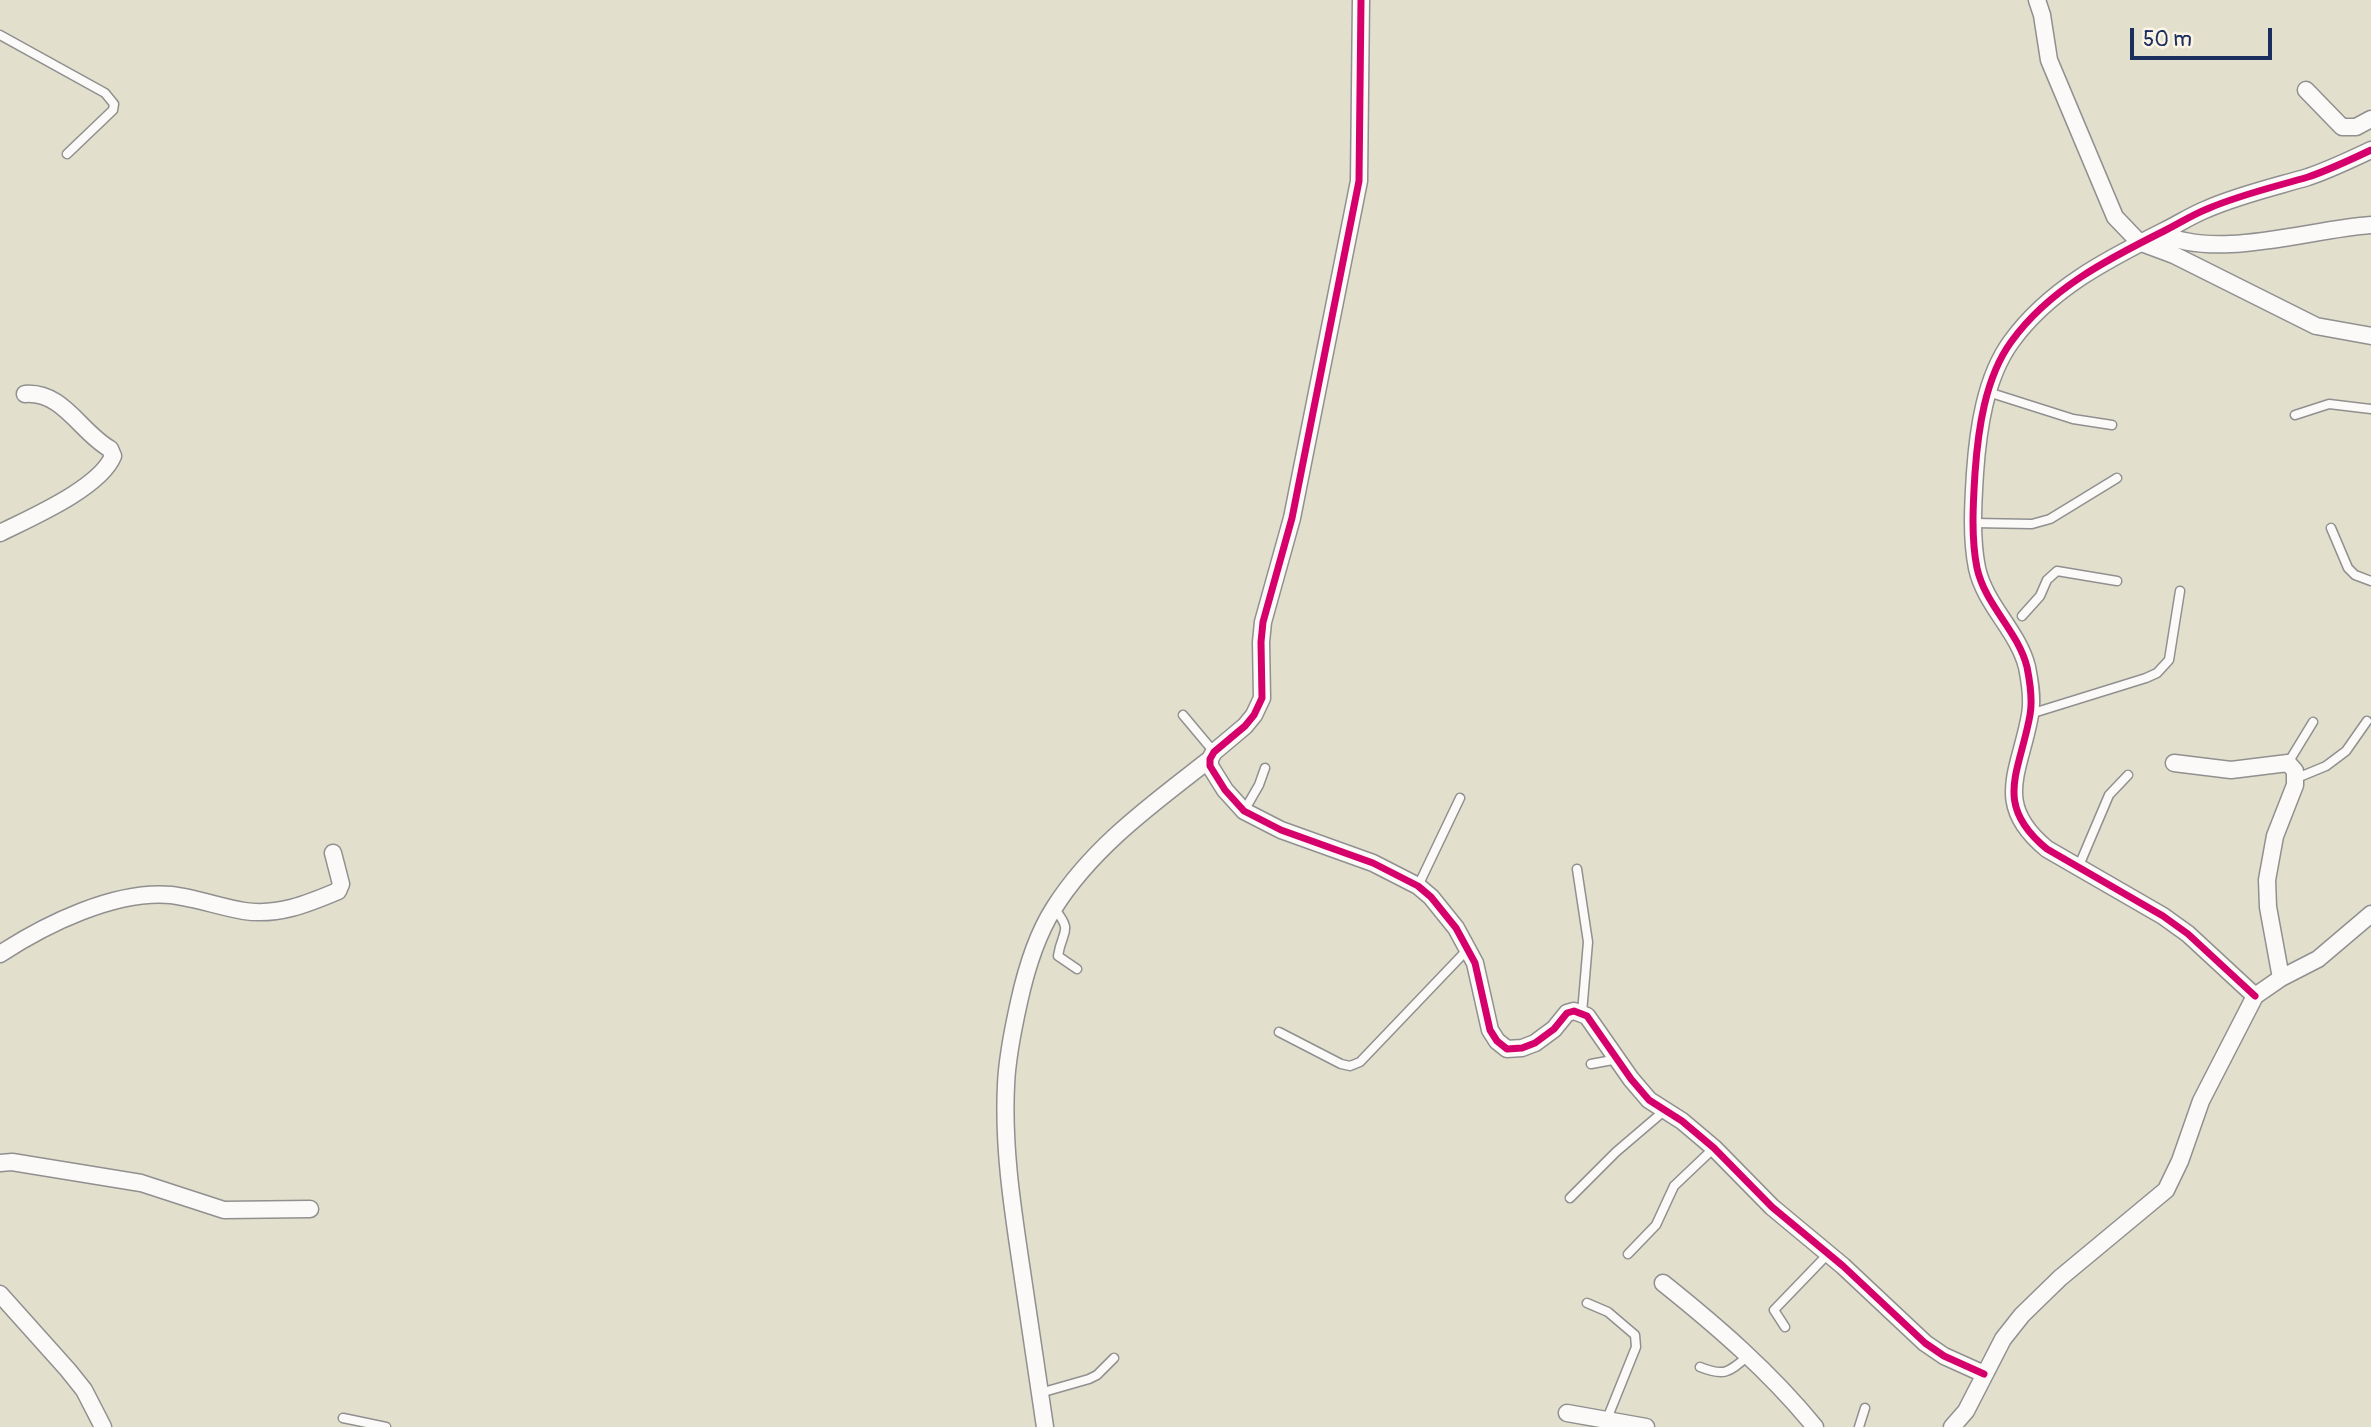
<!DOCTYPE html>
<html>
<head>
<meta charset="utf-8">
<style>
	body { margin:0 }
	#map { position:relative; width:2371px; height:1427px; overflow:hidden; background:#e3dfcd; font-family:Pangolin,sans-serif }
	canvas { display:block }
	.scale { position:absolute; left:2130px; top:28px; width:142px; height:32px; box-sizing:border-box; border:4px solid #1b2f5e; border-top:0; padding-left:9px; font-size:21px; line-height:24px; white-space:nowrap; color:#1b2f5e; -webkit-text-stroke:5px #fcf5e5; paint-order:stroke }
</style>
</head>
<body>
<div id="map">
<canvas width="2371" height="1427"></canvas>
<div class="scale">50 m</div>
</div>
<script>
const g = document.querySelector('canvas').getContext('2d');
g.lineJoin = 'round';
function strokePath(path, color, width, dash) {
  g.strokeStyle = color;
  g.lineWidth = width;
  g.lineCap = dash ? 'butt' : 'round';
  g.setLineDash(dash || []);
  g.stroke(path);
}
const service = new Path2D(`
	M0,35L105,93L114,104L113,110L67,154
	M1988,392L2073,419L2112,425
	M2295,415L2329,404L2371,409
	M1974,523L2032,524L2050,519L2117,478
	M2331,528L2348,568L2355,575L2371,581
	M2022,616L2040,596L2047,580L2057,571L2117,581
	M2030,714L2146,678L2157,673L2169,660L2180,591
	M1183,715L1214,752
	M2288,763L2313,722
	M2297,778L2326,766L2346,751L2367,721
	M1244,811L1259,785L1265,768
	M2078,868L2109,795L2128,775
	M1577,869L1588,942L1582,1013
	M1418,886L1460,798
	M1054,908C1074,933 1062,929 1058,956L1077,969
	M1279,1032L1341,1064L1350,1066L1360,1062L1468,949
	M1591,1064L1618,1059
	M1570,1198L1616,1152L1664,1111
	M1628,1254L1656,1225L1674,1186L1714,1148
	M1587,1303L1608,1312L1635,1335L1636,1347L1607,1419
	M1785,1327L1774,1310L1828,1254
	M1700,1367C1725,1377 1729,1372 1748,1356
	M1040,1393L1089,1379L1097,1375L1114,1358
	M343,1418L386,1427
	M1859,1427L1865,1408`);
const minor = new Path2D(`
	M1361,0L1359,181L1292,518L1263,622L1261,642L1262,698L1254,715L1245,726L1214,752L1210,759V766L1225,790L1244,811L1281,830L1373,863L1418,886L1431,897L1456,928L1475,963L1490,1030L1497,1041L1507,1049L1522,1048L1535,1043L1554,1029L1567,1013L1574,1011L1587,1016L1631,1079L1649,1100L1682,1121L1714,1148L1772,1207L1843,1266L1925,1343L1944,1356L1984,1374
	M2037,0L2042,15L2049,60L2115,217L2139,242L2174,255L2316,326L2371,336
	M2306,90L2342,127H2356L2371,119
	M2161,233C2216,261 2310,229 2371,225
	M0,533C30,518 100,488 113,456L110,449C80,432 63,391 25,394
	M2174,763L2231,770L2288,763L2295,771V785L2275,836L2267,880L2268,907L2281,978
	M0,954C46,924 115,890 171,895C196,898 220,907 244,911C278,916 307,904 338,891L341,884L333,853
	M2255,996L2188,934L2163,916L2047,849C1992,804 2020,772 2030,715C2033,699 2030,682 2027,667C2018,631 1985,605 1977,568C1971,538 1973,504 1975,473C1978,430 1985,378 2011,342C2049,289 2108,259 2164,231C2178,224 2192,215 2207,209C2239,195 2274,187 2308,177C2329,170 2350,160 2371,150
	M0,1163L12,1162L141,1183L224,1210L310,1209
	M1663,1283C1718,1327 1770,1372 1815,1427
	M0,1294L68,1370L84,1390L103,1427
	M1567,1413L1646,1427
	M1045,1427C1037,1373 1029,1319 1021,1265C1012,1205 1003,1146 1006,1085C1007,1058 1013,1029 1019,1002C1026,970 1036,936 1054,908C1093,846 1154,803 1210,759
	M1952,1427L1966,1411L2003,1339L2022,1315L2060,1278L2166,1190L2180,1161L2201,1101L2255,996L2281,978L2318,959L2371,914`);
strokePath(service, '#8f908f', 11);
strokePath(minor, '#8f908f', 19);
strokePath(service, '#fbfaf8', 8);
strokePath(minor, '#fbfaf8', 16);
strokePath(new Path2D(`
	M1361,0L1359,181L1292,518L1263,622L1261,642L1262,698L1254,715L1245,726L1214,752L1210,759V766L1225,790L1244,811L1281,830L1373,863L1418,886L1431,897L1456,928L1475,963L1490,1030L1497,1041L1507,1049L1522,1048L1535,1043L1554,1029L1567,1013L1574,1011L1587,1016L1631,1079L1649,1100L1682,1121L1714,1148L1772,1207L1843,1266L1925,1343L1944,1356L1984,1374
	M2255,996L2188,934L2163,916L2047,849C1992,804 2020,772 2030,715C2033,699 2030,682 2027,667C2018,631 1985,605 1977,568C1971,538 1973,504 1975,473C1978,430 1985,378 2011,342C2049,289 2108,259 2164,231C2178,224 2192,215 2207,209C2239,195 2274,187 2308,177C2329,170 2350,160 2371,150`), '#d6006c', 7);
</script>
</body>
</html>
